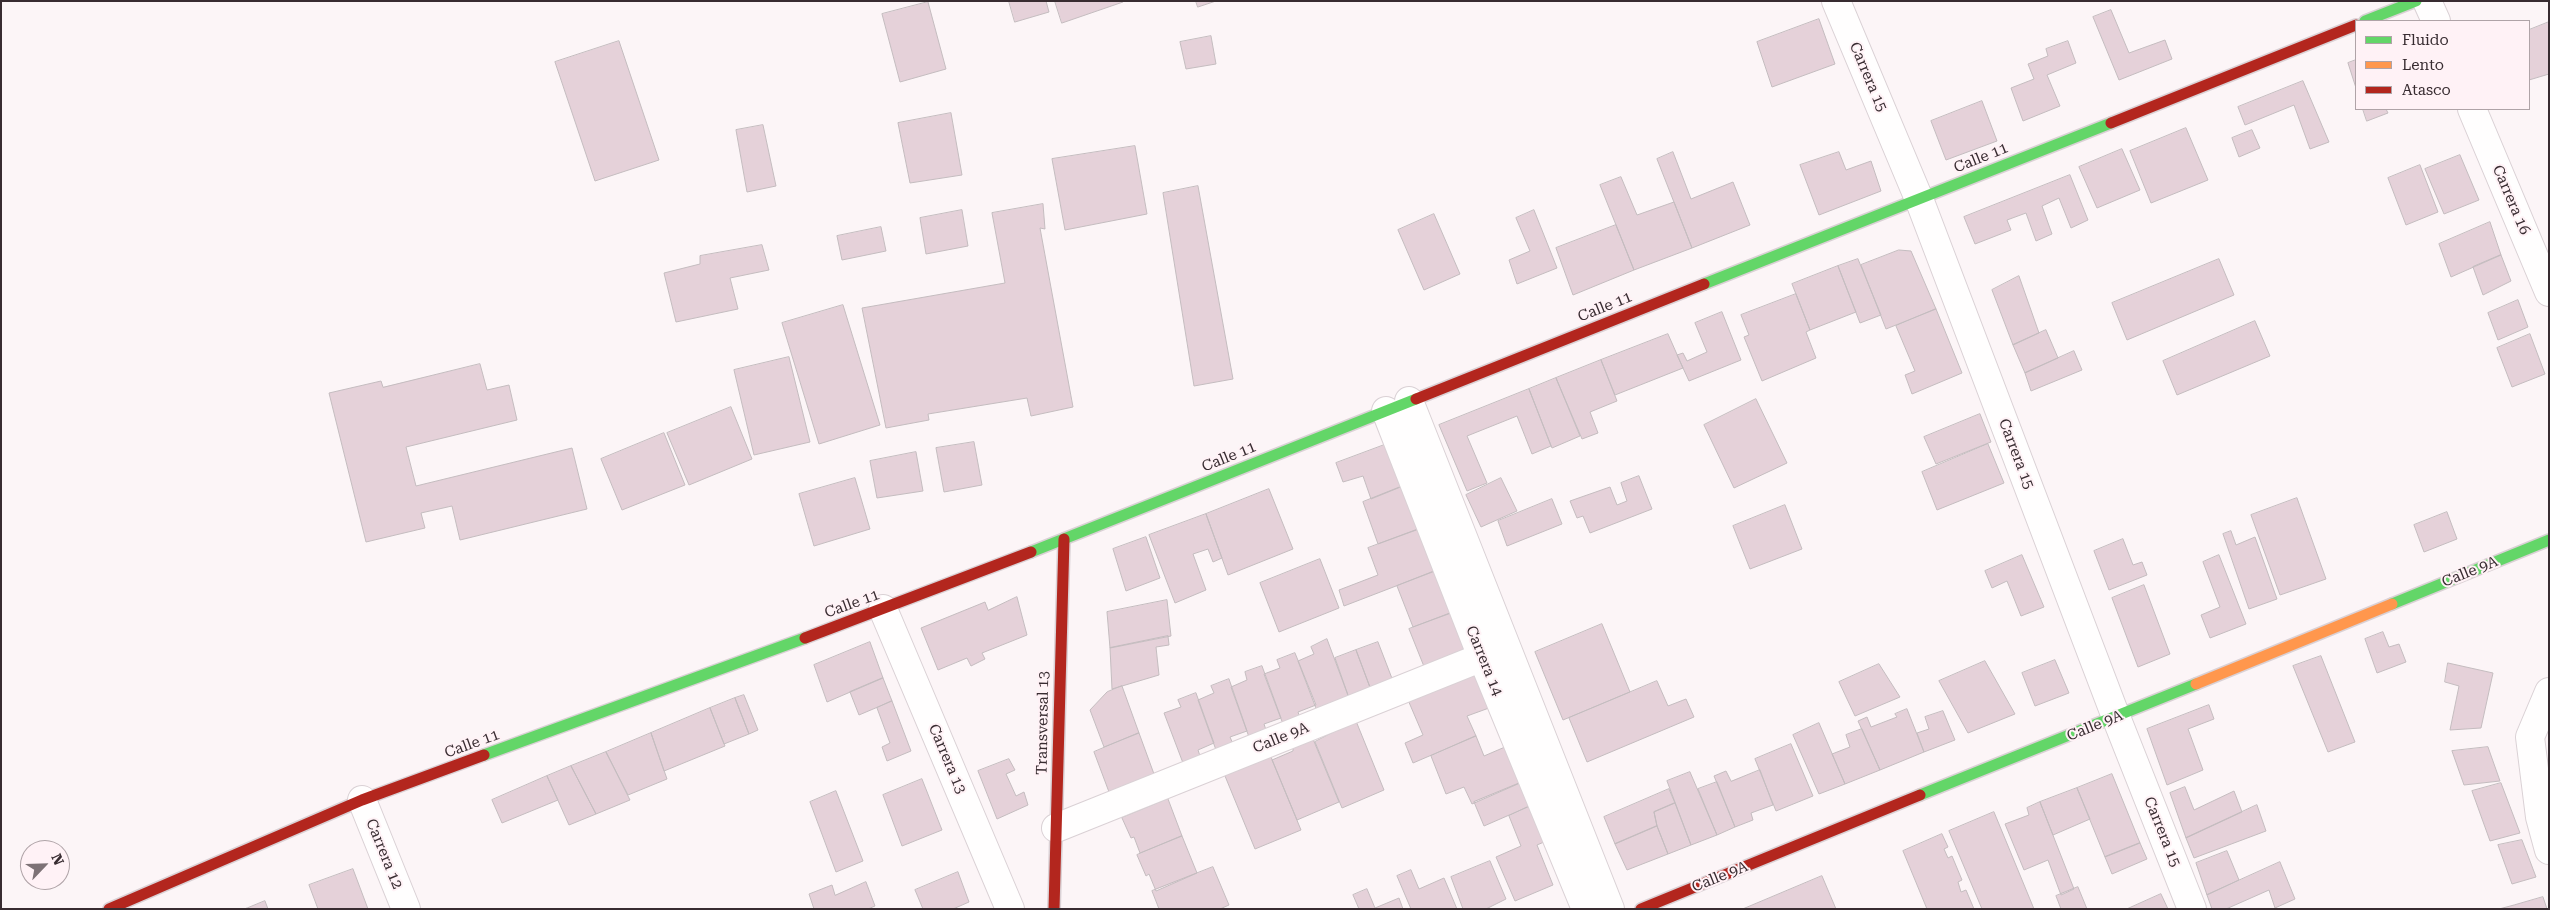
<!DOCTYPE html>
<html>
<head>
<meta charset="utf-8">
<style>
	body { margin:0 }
	#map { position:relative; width:2550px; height:910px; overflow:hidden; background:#fcf5f7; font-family:"Roboto Serif",serif }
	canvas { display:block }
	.frame { position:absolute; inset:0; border:2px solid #382c31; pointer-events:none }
	.legend { position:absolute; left:2355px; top:20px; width:175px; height:90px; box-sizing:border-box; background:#fff2f6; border:1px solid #afa3a7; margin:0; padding:6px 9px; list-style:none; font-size:15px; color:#382c31 }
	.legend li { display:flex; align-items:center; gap:10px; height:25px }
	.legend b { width:25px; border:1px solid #afa3a7 }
	.north { position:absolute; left:20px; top:840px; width:50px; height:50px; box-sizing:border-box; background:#fff2f6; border:1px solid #afa3a7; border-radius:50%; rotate:66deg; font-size:14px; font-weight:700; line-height:20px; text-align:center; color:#382c31 }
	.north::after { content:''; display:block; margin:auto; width:18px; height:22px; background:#7d7276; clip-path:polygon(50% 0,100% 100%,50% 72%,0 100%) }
</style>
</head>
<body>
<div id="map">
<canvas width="2550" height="910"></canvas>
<div class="frame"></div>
<ul class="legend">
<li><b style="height:6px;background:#63d668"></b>Fluido</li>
<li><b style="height:6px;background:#ff974d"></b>Lento</li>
<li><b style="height:6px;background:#b3261e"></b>Atasco</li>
</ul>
<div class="north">N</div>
</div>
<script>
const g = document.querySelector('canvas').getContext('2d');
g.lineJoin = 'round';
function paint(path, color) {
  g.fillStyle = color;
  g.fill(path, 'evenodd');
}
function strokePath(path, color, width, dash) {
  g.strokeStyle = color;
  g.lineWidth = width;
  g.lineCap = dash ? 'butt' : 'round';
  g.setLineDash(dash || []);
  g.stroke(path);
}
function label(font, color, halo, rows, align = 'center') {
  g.font = font + ' "Roboto Serif",serif';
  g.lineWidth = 4;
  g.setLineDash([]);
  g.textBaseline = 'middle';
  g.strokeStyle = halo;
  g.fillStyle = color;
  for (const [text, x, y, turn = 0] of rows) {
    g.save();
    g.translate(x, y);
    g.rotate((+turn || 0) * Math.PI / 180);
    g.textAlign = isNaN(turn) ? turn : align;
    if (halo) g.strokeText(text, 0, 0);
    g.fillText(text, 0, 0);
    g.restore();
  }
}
const building = new Path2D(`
	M1009,1H1046L1049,12L1015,22Z
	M1055,1H1123V2L1062,23Z
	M1196,1H1216L1198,7Z
	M928,2L946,69L900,82L882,14Z
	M2111,10L2129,53L2165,40L2172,59L2119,80L2093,17Z
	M1819,19L1835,64L1772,87L1757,42Z
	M2549,22V74L2529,80V30Z
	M1211,36L1216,64L1186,69L1180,42Z
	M619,41L659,160L595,181L555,62Z
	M2068,41L2076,63L2047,75L2060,106L2023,121L2011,88L2034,79L2028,64L2048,56L2046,49Z
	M2356,60V88L2348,63Z
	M2303,81L2329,142L2310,149L2294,105L2245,125L2238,107Z
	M1982,101L1997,141L1946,160L1931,121Z
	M2363,109H2386L2388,113L2367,121Z
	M951,113L962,175L910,183L898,123Z
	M763,125L776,186L747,192L736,130Z
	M2186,128L2208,180L2151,203L2130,151Z
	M2252,130L2260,148L2239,157L2232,138Z
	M1135,146L1147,214L1065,230L1052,159Z
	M2122,149L2140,190L2097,208L2079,167Z
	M1673,152L1691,199L1733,182L1750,225L1692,248L1657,159Z
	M1839,152L1846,170L1871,161L1881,191L1819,215L1800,165Z
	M2460,155L2479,200L2444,214L2425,169Z
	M2420,165L2438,212L2406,225L2388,178Z
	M2070,175L2088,220L2071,228L2059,198L2042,206L2052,234L2036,241L2026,213L2007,220L2011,230L1975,244L1964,217Z
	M1621,177L1637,215L1674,202L1692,248L1634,270L1600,185Z
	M1198,186L1233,379L1194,386L1163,193Z
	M1043,204L1045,229L1040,228L1073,407L1031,416L1027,398L928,414L929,420L886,428L862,308L1005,283L992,213Z
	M962,210L968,246L926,254L920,218Z
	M1534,210L1557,268L1517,284L1509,260L1530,251L1516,218Z
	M1434,214L1460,274L1424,290L1398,230Z
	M2490,222L2501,255L2451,277L2439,244Z
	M1616,225L1634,270L1573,295L1556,248Z
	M881,227L886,251L842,260L837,236Z
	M762,245L769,270L730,278L738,309L676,322L664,273L700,264V256Z
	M1899,250L1911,251L1936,309L1886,329L1861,265Z
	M2501,255L2511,281L2483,295L2473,267Z
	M1858,259L1881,315L1860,323L1838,266Z
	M2219,259L2234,295L2127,340L2112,303Z
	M1838,266L1856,312L1810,330L1792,284Z
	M2019,276L2039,333L2013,345L1992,290Z
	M1796,294L1810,330L1806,332L1816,358L1762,381L1744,337L1749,335L1741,315Z
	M2518,300L2528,327L2498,340L2488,313Z
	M843,305L880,425L819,444L782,323Z
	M1936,309L1962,373L1912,394L1905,375L1915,371L1896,326Z
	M1722,312L1741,360L1689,381L1677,355L1683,353L1687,361L1707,352L1695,323Z
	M2255,321L2270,356L2177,395L2163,361Z
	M2046,330L2058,358L2025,373L2013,345Z
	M1668,334L1683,368L1615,395L1601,360Z
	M2530,334L2545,374L2512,387L2497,348Z
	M2074,351L2082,370L2031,391L2025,373Z
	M789,357L810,442L754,455L734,370Z
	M1601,360L1617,401L1590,412L1598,433L1582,439L1556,378Z
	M480,364L487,390L509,385L517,420L406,447L416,486L572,448L587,509L460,540L452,506L421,513L425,528L366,542L329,393L381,381L383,387Z
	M1556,378L1580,436L1552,448L1529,389Z
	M1529,389L1551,446L1532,454L1517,416L1467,436L1487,483L1467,491L1439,425Z
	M1756,399L1787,463L1734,488L1704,425Z
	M731,407L752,459L689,485L667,433Z
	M1980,414L1991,442L1936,464L1924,437Z
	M664,433L685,485L622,510L601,459Z
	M974,442L982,485L944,492L936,448Z
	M1387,444L1403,486L1371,499L1363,476L1343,482L1336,463Z
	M1988,444L2004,483L1937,510L1922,472Z
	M916,452L923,491L877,498L870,461Z
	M1639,476L1652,509L1590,533L1583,516L1577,518L1570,501L1610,487L1617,505L1627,501L1621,483Z
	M855,478L870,529L814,546L799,494Z
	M1501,478L1517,511L1481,527L1466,495Z
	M1403,486L1419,529L1378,544L1363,502Z
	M1269,489L1293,549L1228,575L1206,514Z
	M2297,498L2326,579L2280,595L2251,515Z
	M1552,499L1562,524L1507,546L1498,521Z
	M1785,505L1802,549L1750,569L1733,526Z
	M2447,512L2457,539L2424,552L2414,525Z
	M1206,514L1222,558L1213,562L1208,549L1193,554L1206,590L1175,603L1149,535Z
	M1419,529L1435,571L1344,606L1339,590L1378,575L1368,548Z
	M2231,531L2236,545L2255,537L2277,599L2249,609L2223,534Z
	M1146,537L1160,578L1126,591L1113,549Z
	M2123,539L2133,565L2142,562L2147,575L2109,590L2094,551Z
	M2022,555L2044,607L2021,616L2007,581L1992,588L1985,571Z
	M2219,555L2246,624L2210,638L2201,615L2220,607L2203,562Z
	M1320,559L1339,608L1279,632L1260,583Z
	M1435,571L1451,613L1413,627L1397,586Z
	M2144,585L2170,654L2138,667L2112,598Z
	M1017,597L1027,635L982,653L985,659L971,666L967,658L938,670L921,628L985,602L988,610Z
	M1167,600L1171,636L1110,648L1107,612Z
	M1451,613L1466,652L1425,669L1409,629Z
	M1602,624L1630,692L1563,720L1535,652Z
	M2383,632L2389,647L2399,644L2406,662L2377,673L2365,639Z
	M1168,636L1169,645L1156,647L1159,675L1112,689L1110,648Z
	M1327,639L1349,698L1317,711L1298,661L1314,654L1311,647Z
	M870,642L883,678L827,702L814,665Z
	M1378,642L1393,681L1371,690L1356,650Z
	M1356,650L1371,690L1349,698L1335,658Z
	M1295,653L1316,705L1298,712L1300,718L1283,724L1264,674L1280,668L1277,660Z
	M2321,656L2355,742L2328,752L2293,666Z
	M2055,660L2069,693L2035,706L2022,673Z
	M1985,661L2015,714L1968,733L1939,681Z
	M2448,663L2493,673L2481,728L2450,730L2459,686L2445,682Z
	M1879,664L1900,697L1855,716L1839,682Z
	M1262,666L1281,718L1264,724L1266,730L1249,737L1231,687L1247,680L1245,672Z
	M1474,672L1489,708L1467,716L1476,736L1413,763L1405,743L1423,735L1408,700Z
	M883,678L892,701L859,715L850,692Z
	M1229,679L1247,731L1230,737L1233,744L1216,750L1198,700L1214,693L1211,686Z
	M1657,681L1668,706L1686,699L1694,717L1587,762L1569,718Z
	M1122,686L1139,733L1104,747L1090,710L1107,692Z
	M1196,693L1214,743L1198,750L1200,756L1183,763L1164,713L1181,707L1178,700Z
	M744,695L758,730L749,734L735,698Z
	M735,698L749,734L724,744L710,708Z
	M892,701L911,751L887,761L882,747L890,743L877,708Z
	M2209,705L2214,719L2188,729L2203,770L2167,785L2147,729Z
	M710,708L725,746L664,771L651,733Z
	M1907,709L1924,752L1880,770L1858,721L1867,717L1871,727L1897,717L1895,714Z
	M1943,711L1955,740L1924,752L1917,733L1929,729L1925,717Z
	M1356,721L1384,790L1342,808L1315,742Z
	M1819,723L1845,784L1819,794L1793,735Z
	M1862,729L1880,770L1845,784L1832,754L1850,747L1846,735Z
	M651,733L667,779L628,795L606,752Z
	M1139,733L1154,774L1109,792L1094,752Z
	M1476,736L1484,756L1505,747L1520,783L1472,804L1464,787L1446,794L1431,756Z
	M1313,739L1339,802L1297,820L1272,760L1293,751V747Z
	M1791,744L1813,796L1776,811L1755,759Z
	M2488,747L2500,781L2464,785L2452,751Z
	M606,752L630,800L596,814L571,766Z
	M1271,757L1301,830L1255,849L1225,776Z
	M1009,759L1015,770L1006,774L1016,796L1024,792L1028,805L997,819L978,771Z
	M571,766L596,814L569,825L547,776Z
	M1760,770L1773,805L1751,813L1753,820L1735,827L1714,776L1726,771L1731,781Z
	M1690,772L1717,835L1691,845L1667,781Z
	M2112,774L2140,843L2105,857L2077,788Z
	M547,776L558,800L502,823L492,800Z
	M922,779L942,830L902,846L883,795Z
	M1717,782L1735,827L1717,835L1698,789Z
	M1520,783L1530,806L1484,826L1474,802Z
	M2501,783L2520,833L2490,841L2472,791Z
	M2185,787L2194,810L2234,791L2242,812L2186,838L2170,793Z
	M2077,788L2090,819L2053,835L2040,802Z
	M1669,789L1675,803L1654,812L1657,826L1615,844L1604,817Z
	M836,791L863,861L836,872L810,802Z
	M1168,799L1182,836L1140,853L1134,837L1131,838L1122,818Z
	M2040,802L2074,889L2061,895L2048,860L2024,870L2005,824L2029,815L2027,808Z
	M1675,803L1691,845L1668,854L1657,826L1654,812Z
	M2257,805L2266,831L2194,858L2186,838Z
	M1530,806L1544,842L1537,845L1553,885L1515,901L1496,857L1521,846L1509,816Z
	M1994,812L2034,909H1982L1949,831Z
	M1657,826L1668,854L1627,870L1615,844Z
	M1942,834L1948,847L1944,849L1948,858L1952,856L1962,880L1958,882L1961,892L1966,890L1974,909H1927L1903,851Z
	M1182,836L1197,873L1156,891L1149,874L1146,876L1137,855Z
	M2522,840L2536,877L2512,884L2498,845Z
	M2140,843L2147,859L2112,874L2105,857Z
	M2227,851L2239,880L2207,895L2196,863Z
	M1490,861L1506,899L1486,909H1463L1451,877Z
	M2280,862L2295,899L2275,908L2269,890L2226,909H2212L2207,895Z
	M1213,867L1229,905L1220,909H1159L1152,891Z
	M353,869L368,909H318L309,885Z
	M1411,870L1419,889L1444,878L1457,909H1411L1397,876Z
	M958,872L969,902L953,909H923L915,890Z
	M1822,876L1836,909H1743Z
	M866,882L875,906L868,909H814L809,894L832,885L835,895Z
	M2078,887L2087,909H2061L2056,896Z
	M1367,889L1375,908L1399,898L1403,909H1359L1353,895Z
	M2161,894L2168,909H2127Z
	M2543,897L2547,909H2499L2514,905Z
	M265,901L268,909H244L247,908Z`);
paint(building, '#e5d1d9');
strokePath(building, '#c4bcbf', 1);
const street = new Path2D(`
	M1836,1L1919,199L2116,717L2192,909
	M2427,1L2436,21
	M2472,109L2549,292
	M1409,401L1610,909
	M1386,411L1482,657L1586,909
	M883,609L1010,909
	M2549,692L2530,737L2540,817L2549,850
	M362,800L406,909
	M1056,828L1500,650`);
const fast = new Path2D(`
	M2365,21L2416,1
	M1704,284L2111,123
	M1031,552L1416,399
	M2392,604L2549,540
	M484,755L805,638
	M1920,795L2196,684`);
const slow = new Path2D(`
	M2196,684L2392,604`);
const jam = new Path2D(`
	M2111,123L2356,25
	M1416,399L1704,284
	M805,638L1031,552
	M109,909L362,800L484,755
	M1054,909L1064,539
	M1641,909L1920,795`);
strokePath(street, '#dad1d5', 30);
strokePath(fast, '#dad1d5', 14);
strokePath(slow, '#dad1d5', 14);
strokePath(jam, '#dad1d5', 14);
strokePath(street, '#fffefe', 28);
strokePath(fast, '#63d668', 11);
strokePath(slow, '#ff974d', 11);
strokePath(jam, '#b3261e', 11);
label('15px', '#382c31', '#fff2f6', [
	["Carrera 15",1868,77,67],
	["Calle 11",1981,158,-22],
	["Carrera 16",2511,200,67],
	["Calle 11",1605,307,-22],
	["Carrera 15",2016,454,69],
	["Calle 11",1229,457,-22],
	["Calle 9A",2470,572,-22],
	["Calle 11",852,604,-20],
	["Carrera 14",1484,661,68],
	["Transversal 13",1043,723,-89],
	["Calle 9A",2095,726,-22],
	["Calle 9A",1281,738,-22],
	["Calle 11",472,744,-20],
	["Carrera 13",947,759,67],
	["Carrera 15",2162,832,68],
	["Carrera 12",384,854,68],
	["Calle 9A",1720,877,-22]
]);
</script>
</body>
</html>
